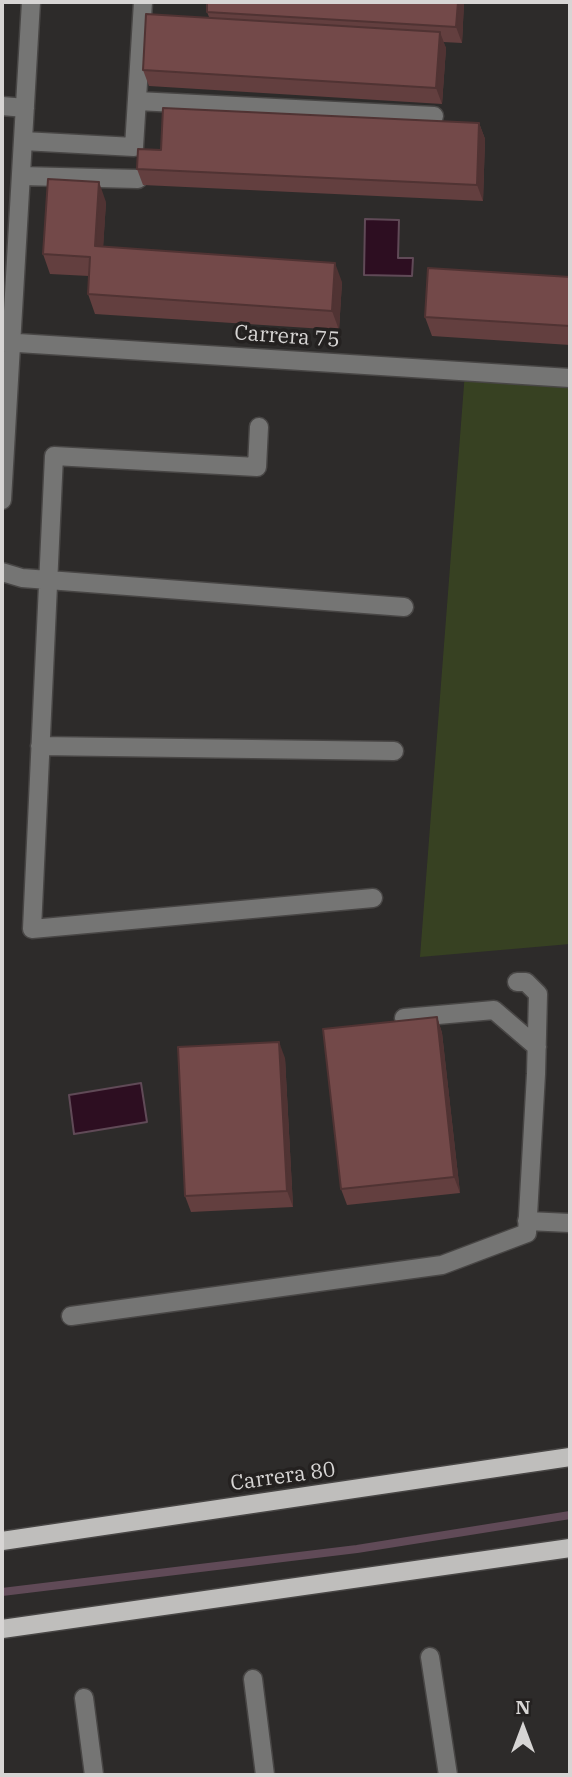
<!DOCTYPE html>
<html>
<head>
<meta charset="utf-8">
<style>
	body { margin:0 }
	#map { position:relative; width:572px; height:1777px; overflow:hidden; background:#2d2b2a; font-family:"IBM Plex Serif",serif }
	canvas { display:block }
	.frame { position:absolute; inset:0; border:4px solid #d7d5d4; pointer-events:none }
	.north { position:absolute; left:488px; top:1693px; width:70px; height:70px; -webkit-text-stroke:5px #242120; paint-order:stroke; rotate:0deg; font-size:19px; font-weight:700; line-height:28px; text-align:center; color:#d7d5d4 }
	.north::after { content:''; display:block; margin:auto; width:24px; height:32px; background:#d7d5d4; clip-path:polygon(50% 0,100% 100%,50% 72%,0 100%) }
</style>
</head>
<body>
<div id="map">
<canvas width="572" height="1777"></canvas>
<div class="frame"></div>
<div class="north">N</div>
</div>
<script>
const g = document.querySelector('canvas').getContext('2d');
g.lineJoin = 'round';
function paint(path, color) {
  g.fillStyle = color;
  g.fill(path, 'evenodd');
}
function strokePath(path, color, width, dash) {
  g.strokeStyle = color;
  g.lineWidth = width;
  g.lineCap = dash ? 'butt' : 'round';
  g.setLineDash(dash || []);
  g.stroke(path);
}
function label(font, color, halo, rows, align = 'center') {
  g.font = font + ' "IBM Plex Serif",serif';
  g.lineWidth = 7;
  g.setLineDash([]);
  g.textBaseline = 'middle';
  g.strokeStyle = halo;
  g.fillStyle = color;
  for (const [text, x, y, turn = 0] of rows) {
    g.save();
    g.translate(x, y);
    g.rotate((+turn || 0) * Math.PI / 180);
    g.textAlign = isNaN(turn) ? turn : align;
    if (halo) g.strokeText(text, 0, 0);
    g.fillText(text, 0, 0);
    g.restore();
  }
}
paint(new Path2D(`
	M465,372L570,378V944L420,957Z`), '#374122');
const water = new Path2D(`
	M365,219L399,220L398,258H413L412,276L364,275Z
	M141,1083L147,1122L74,1134L69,1095Z`);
paint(water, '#2d0e21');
strokePath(water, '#604a57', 2);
strokePath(new Path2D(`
	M2,1592L357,1549L570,1515`), '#604a57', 8);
const minor = new Path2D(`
	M137,101L434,116
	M2,106L25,108
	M23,141L134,147L143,2
	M21,176L138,179
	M2,342L570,378
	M259,427L257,467L54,456L32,929L373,898
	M2,500L31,2
	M2,572L22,578L404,607
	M40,746L394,751
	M404,1018L494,1010L537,1047
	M527,1221L570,1223
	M71,1316L442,1265L527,1233L536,1074L538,994L526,982H517
	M430,1657L448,1775
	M253,1679L265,1775
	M84,1698L94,1775`);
const major = new Path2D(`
	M2,1541L570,1457
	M2,1629L570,1548`);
strokePath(minor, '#484645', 21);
strokePath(major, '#484645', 21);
strokePath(minor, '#757574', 18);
strokePath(major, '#bfbebc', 18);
paint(new Path2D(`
	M207,2H464L462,43L443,42L446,48L442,104L149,86L143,70L209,17L207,12Z
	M479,123L485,139L483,201L143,185L137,169L161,150Z
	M106,202L103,247L342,282L339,330L95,314L88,294L89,276L50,274L43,254Z
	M570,277V345L432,336L425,317Z
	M437,1017L442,1033L460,1193L347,1205L341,1189Z
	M285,1058L293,1207L191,1212L185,1196Z`), '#633f3f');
paint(new Path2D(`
	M458,2H464L462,43L456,27Z
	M440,32L446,48L442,104L436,88Z
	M479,123L485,139L483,201L477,185Z
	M99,182L106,202L102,266L95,246Z
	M335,263L342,282L339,330L332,311Z
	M437,1017L442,1033L460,1193L454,1177Z
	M279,1042L285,1058L293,1207L287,1191Z`), '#503333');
const building = new Path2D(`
	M207,2H458L456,27L207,12Z
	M146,14L440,32L436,88L143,70Z
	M163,108L479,123L477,185L137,169L138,149L161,150Z
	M48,179L99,182L95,246L335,263L332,311L88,294L90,257L43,254Z
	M428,268L570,277V326L425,317Z
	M437,1017L454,1177L341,1189L323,1029Z
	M279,1042L287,1191L185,1196L178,1047Z`);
paint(building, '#734949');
strokePath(building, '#503333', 2);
label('21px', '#d7d5d4', '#242120', [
	["Carrera 75",287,337,4],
	["Carrera 80",283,1477,-8]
]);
</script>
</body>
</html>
